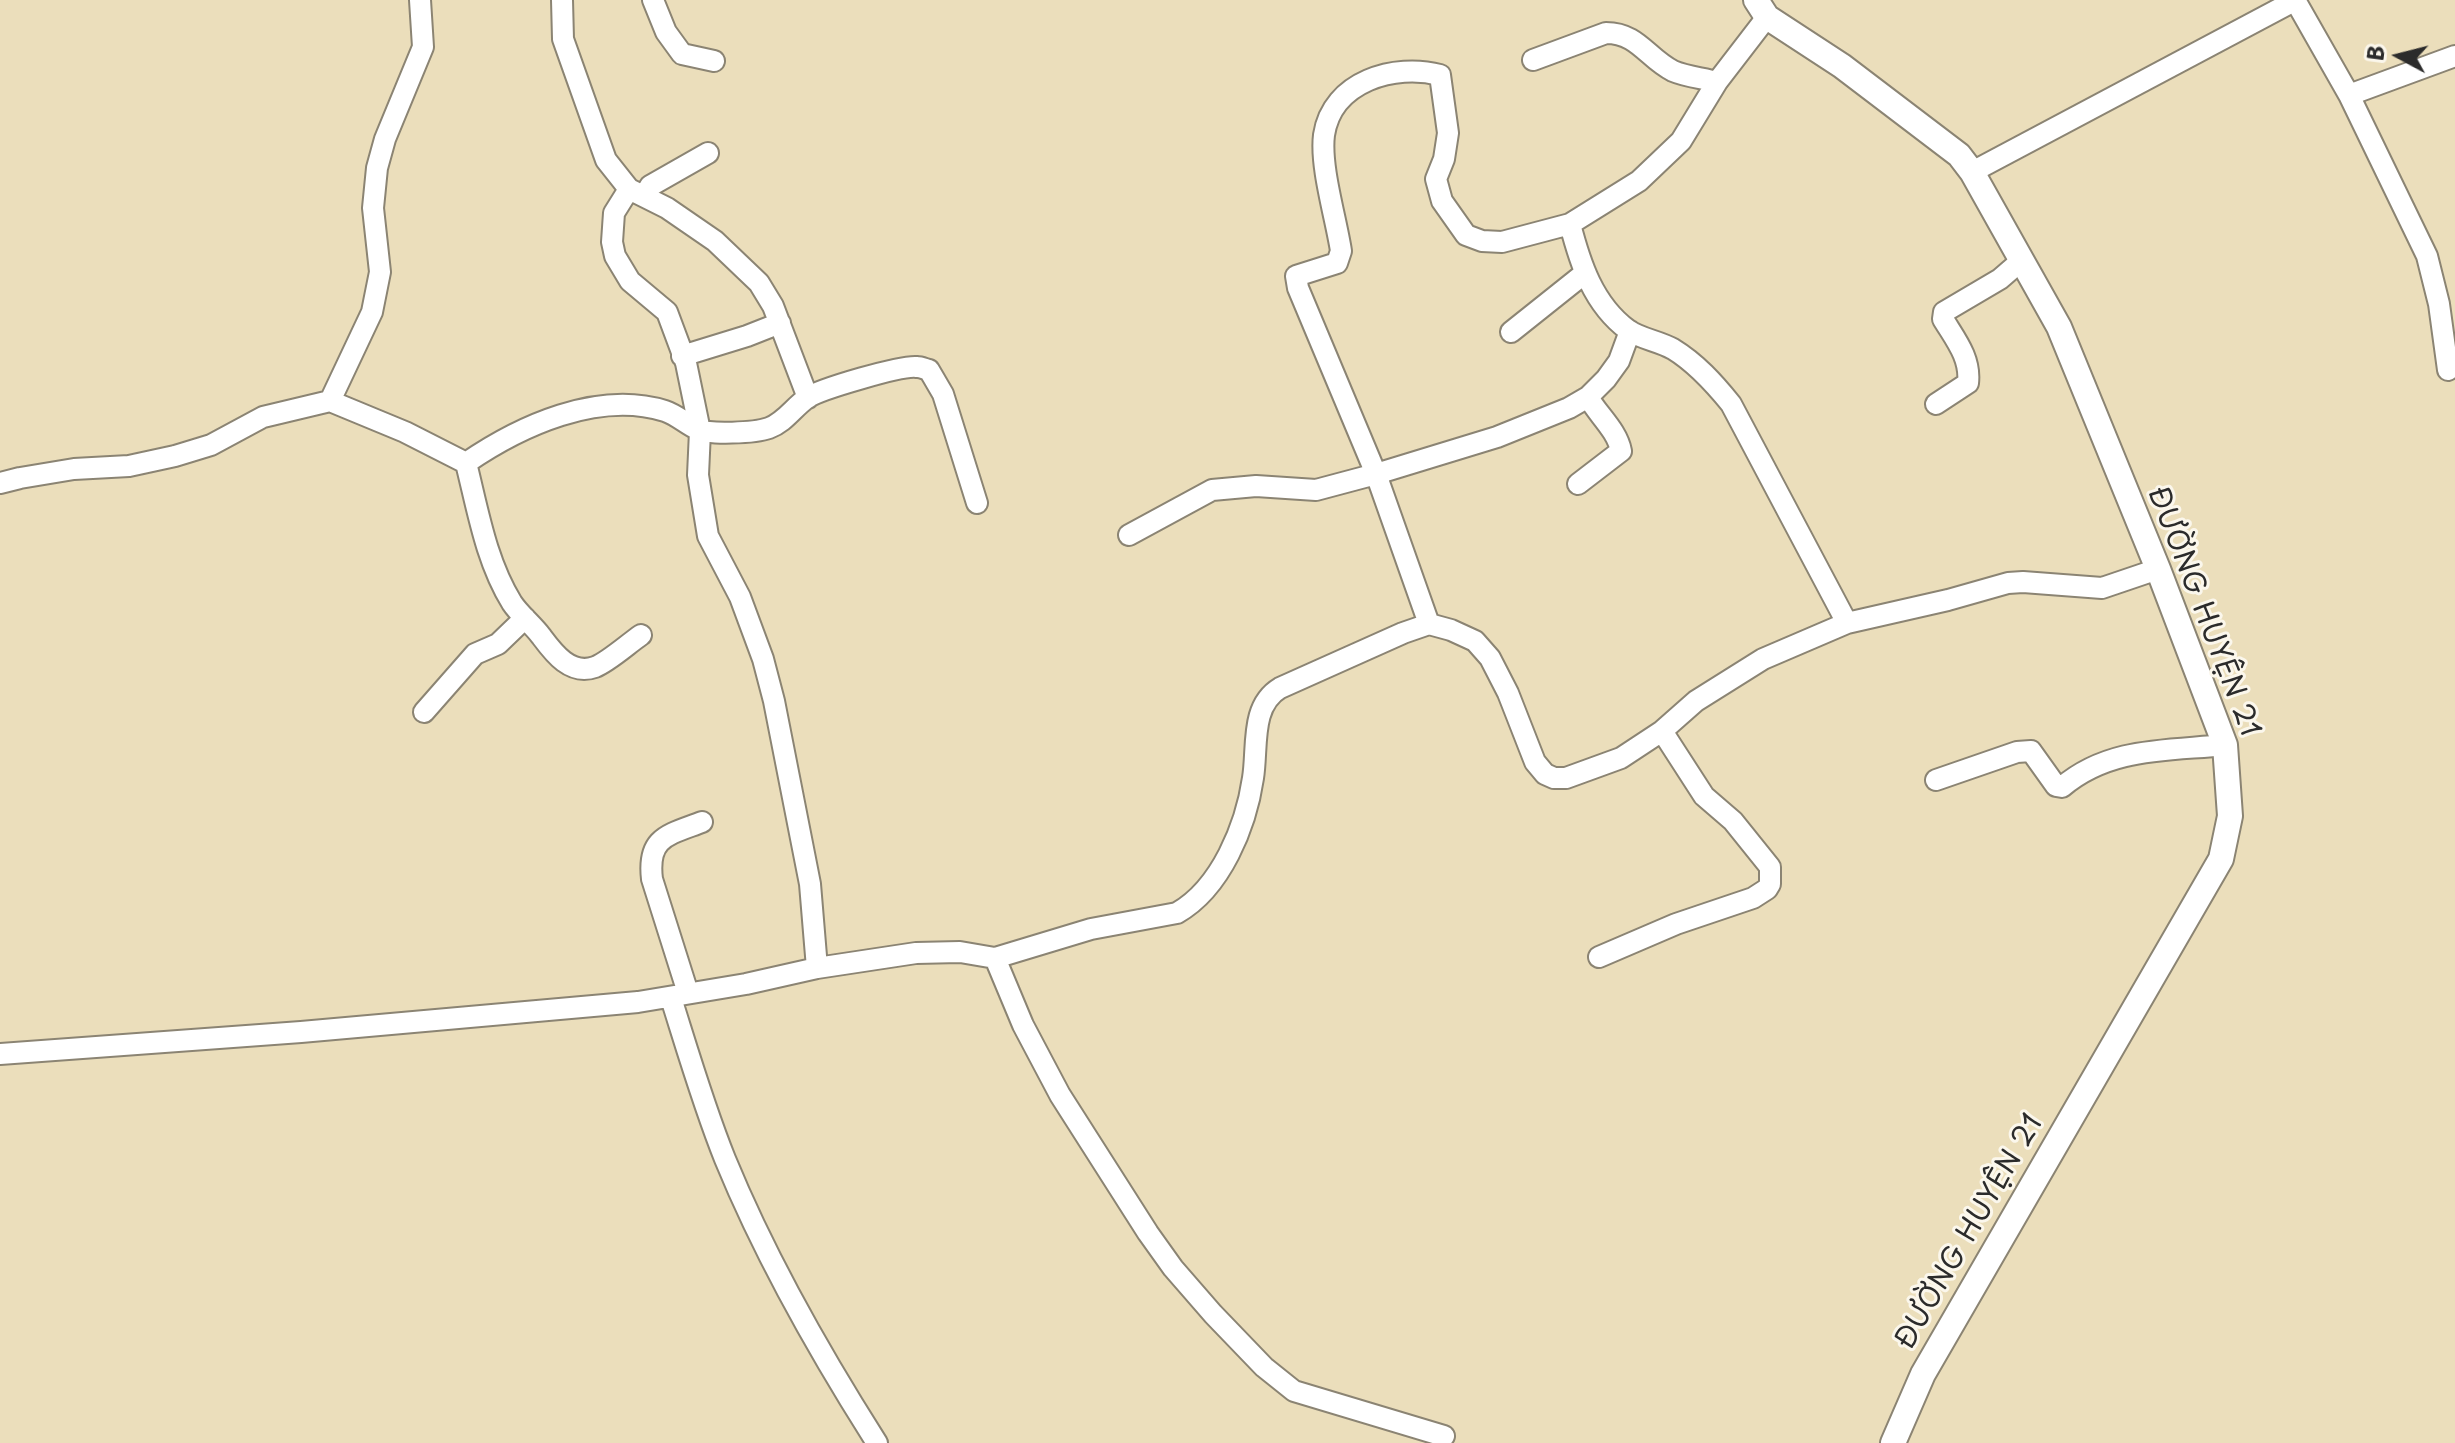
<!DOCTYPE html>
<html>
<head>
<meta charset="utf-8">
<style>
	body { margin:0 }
	#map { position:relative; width:2455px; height:1443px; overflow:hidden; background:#ebdebb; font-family:"Playpen Sans",sans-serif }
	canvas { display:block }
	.north { position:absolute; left:2359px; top:16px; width:80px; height:80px; -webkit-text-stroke:6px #fbf7ec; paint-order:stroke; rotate:277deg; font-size:22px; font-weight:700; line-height:32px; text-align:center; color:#2b2b2b }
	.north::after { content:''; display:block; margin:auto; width:28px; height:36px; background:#2b2b2b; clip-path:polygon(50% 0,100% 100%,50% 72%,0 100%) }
</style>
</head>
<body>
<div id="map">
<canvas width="2455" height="1443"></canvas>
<div class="north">B</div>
</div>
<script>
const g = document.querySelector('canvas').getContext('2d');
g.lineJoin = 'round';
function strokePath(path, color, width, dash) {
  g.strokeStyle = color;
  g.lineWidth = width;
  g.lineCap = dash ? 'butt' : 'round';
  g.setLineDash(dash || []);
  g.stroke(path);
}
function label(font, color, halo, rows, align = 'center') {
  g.font = font + ' "Playpen Sans",sans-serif';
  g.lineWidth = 6;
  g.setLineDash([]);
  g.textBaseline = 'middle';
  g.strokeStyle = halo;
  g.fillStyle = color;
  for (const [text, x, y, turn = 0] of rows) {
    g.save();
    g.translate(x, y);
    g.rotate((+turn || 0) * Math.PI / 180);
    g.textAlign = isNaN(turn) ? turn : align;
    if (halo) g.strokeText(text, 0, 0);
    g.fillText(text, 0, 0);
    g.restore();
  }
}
const minor = new Path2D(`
	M562,0L563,39L606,160L629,189L667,208L715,241L759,283L773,306L808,398
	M653,0L666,32L682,54L714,61
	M2295,0L2349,95L2427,256L2439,304L2448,370
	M1533,60L1606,33C1638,33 1647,58 1673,71C1687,77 1703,78 1717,82
	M2349,95L2455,56
	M1972,172L2296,0
	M629,189L614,213L612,242L615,256L630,281L667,312L686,363L700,431L698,475L708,536L740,597L763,659L774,701L810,884L817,968
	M645,195L650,186L708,153
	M1570,224C1580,263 1593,304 1628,330C1641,339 1659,341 1673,349C1696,363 1714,383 1731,404L1847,623
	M1511,332L1585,273
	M682,356L747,336L780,323
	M330,401L372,312L380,272L373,208L377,168L385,139L423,47L420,0
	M1936,404L1968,383C1971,358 1955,339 1943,319L1944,312L2000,279L2022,260
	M466,463C478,511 486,561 512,603C520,615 532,624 541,636C553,652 570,676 595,667C608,662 628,644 641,635
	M0,483L20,478L74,469L129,466L175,456L211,445L263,417L330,401L405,432L466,463C520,426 598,390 665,411C677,415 686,424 697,429C709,435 755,433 769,428C785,422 793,408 807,398C820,389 902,365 917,367C921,367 925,369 929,370L943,394L977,503
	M1578,484L1621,451C1617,430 1598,415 1588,397
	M1129,535L1212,490L1256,486L1316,490L1376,474L1497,437L1569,408L1588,397L1606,379L1619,361L1630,331
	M1429,624L1376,474L1298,288L1296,276L1337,263L1341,251C1336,218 1320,167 1324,135C1332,81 1395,63 1440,75L1448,133L1444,159L1436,179L1442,201L1466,235L1482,241L1502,242L1570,224L1639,181L1681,141L1717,82L1767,17
	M424,712L475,654L498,644L525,618
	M1936,780L2017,752L2031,751L2056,786L2062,787C2109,747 2167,751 2225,745
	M1599,957L1676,924L1753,898L1767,889L1770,884V867L1733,821L1704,796L1662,731
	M995,958L1023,1025L1060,1095L1148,1233L1173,1268L1213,1314L1264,1367L1294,1391L1444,1436
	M688,993L652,879C647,837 668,835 702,822
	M671,998C688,1052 704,1107 725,1159C766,1259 819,1352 877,1443
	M0,1054L301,1032L638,1002L746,984L817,968L916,953L960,952L995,958L1091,929L1177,913C1221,888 1246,826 1253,778C1258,747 1250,706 1280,688L1403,633L1429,624L1451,630L1475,641L1490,658L1508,693L1535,762L1545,774L1554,778H1566L1621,758L1662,731L1696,701L1763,659L1847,623L1948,600L2008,583L2023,582L2102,588L2158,569`);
const tertiary = new Path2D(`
	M1756,0L1767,17L1842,66L1959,155L1972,172L2059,327L2158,569L2225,745L2230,816L2221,859L1923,1374L1893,1443`);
strokePath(minor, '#8b8473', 24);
strokePath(tertiary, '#8b8473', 28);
strokePath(minor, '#fff', 20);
strokePath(tertiary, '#fff', 24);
label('28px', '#2b2b2b', '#fbf7ec', [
	["ĐƯỜNG HUYỆN 21",2203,612,69],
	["ĐƯỜNG HUYỆN 21",1970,1232,-60]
]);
</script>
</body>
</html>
